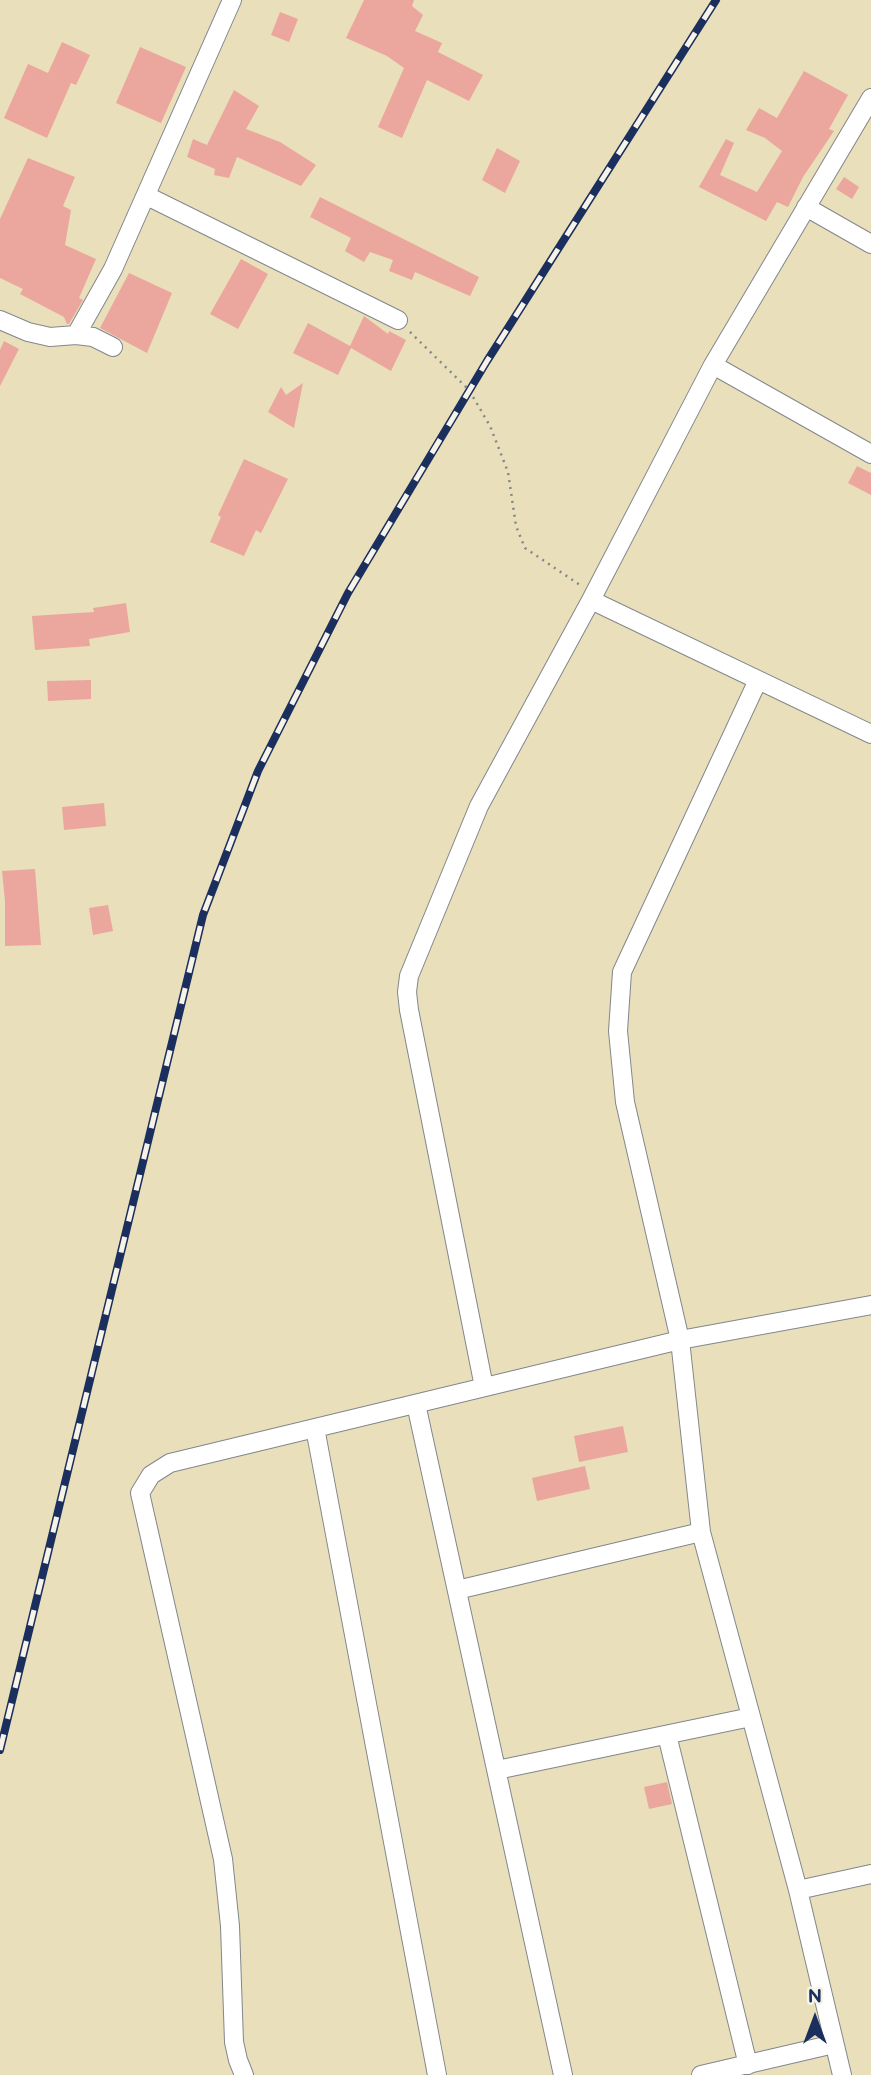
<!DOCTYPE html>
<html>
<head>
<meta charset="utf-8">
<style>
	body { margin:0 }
	#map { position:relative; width:871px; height:2075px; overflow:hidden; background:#e9dfba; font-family:"Balsamiq Sans",sans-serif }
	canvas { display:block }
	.north { position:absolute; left:780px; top:1984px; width:70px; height:70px; -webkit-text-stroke:5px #f7f3e8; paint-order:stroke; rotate:0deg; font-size:19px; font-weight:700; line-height:28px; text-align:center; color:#1b2f5e }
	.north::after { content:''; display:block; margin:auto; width:24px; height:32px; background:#1b2f5e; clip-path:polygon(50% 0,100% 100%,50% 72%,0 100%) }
</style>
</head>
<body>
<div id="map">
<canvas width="871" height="2075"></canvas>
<div class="north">N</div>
</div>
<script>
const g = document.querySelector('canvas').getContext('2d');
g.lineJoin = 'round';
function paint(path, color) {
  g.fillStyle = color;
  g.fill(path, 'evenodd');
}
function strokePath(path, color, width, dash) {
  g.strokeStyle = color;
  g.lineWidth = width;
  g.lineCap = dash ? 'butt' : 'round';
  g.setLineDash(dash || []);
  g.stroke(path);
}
paint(new Path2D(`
	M364,0H414L412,6L423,15L415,31L442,43L438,52L483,75L469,101L427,80L402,138L378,127L404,68L387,56L346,38Z
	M280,12L298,19L289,42L271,35Z
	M62,42L90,55L76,85L71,83L47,138L4,118L28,64L48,73Z
	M140,47L186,67L161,123L116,103Z
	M804,71L848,95L829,129L834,131L803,177L788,207L777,202L766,221L699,187L726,139L734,143L720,175L757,192L782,151L765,138L746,130L759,108L777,118Z
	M234,90L259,106L246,129L280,142L316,165L301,186L237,157L229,178L214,175L215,169L187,157L193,139L207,145Z
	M497,148L520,161L505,193L482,180Z
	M28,158L75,177L63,206L71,210L65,245L96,259L79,298L83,300L69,324H67L64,317L20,294L23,289L0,278V219Z
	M844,177L859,187L852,199L836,189Z
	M320,197L479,277L470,296L415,272L412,280L389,271L393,260L370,252L364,262L345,251L351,238L310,217Z
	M241,259L268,274L238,329L210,314Z
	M129,273L172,293L147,353L100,328Z
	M364,316L388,334L389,331L406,340L391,371L351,348L338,375L293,353L308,323L350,346Z
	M4,341L19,349L0,386V350Z
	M303,383L294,428L268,412L281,387L286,395Z
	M244,459L288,479L261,533L256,530L244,556L210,542L221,517L218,515Z
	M857,466L871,473V495L848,483Z
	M126,603L130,632L89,639L90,646L35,650L32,616L94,612L93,608Z
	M91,680V699L48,701L47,681Z
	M104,803L106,826L64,830L62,807Z
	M35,869L41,945L5,946V901L2,871Z
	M108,905L113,931L93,935L89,908Z
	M623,1426L628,1452L579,1462L574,1436Z
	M585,1466L590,1489L537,1501L532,1478Z
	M667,1782L672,1804L649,1809L644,1787Z`), '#eba69e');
const minor = new Path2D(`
	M147,196L398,320
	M806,207L871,244
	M0,320L28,332L50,337L76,335L93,337L113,347
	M76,335L113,269L232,0
	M713,365L871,454
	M591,600L871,734
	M758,680L622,972L618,1031L625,1102L680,1340L701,1532L798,1890L842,2075
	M484,1387L409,1010L407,992L409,976L479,806L591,600L713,365L871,98
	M416,1404L563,2075
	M315,1428L437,2075
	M457,1590L701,1532
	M667,1735L748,2065
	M497,1770L751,1717
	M798,1890L871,1874
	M244,2075L238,2060L234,2042L230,1926L223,1859L140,1493L151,1475L170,1463L680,1340L871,1305
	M701,2075L834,2044`);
strokePath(minor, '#82878c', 20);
strokePath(new Path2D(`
	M410,332L469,390L490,426L508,472L516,526L525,548L580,585`), '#82878c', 2.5, [2, 5]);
strokePath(minor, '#fff', 18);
const rail = new Path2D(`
	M0,1750L203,915L258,771L348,593L487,361L716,0`);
strokePath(rail, '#1b2f5e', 8);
strokePath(rail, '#f7f3e8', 5, [16]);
</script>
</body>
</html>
